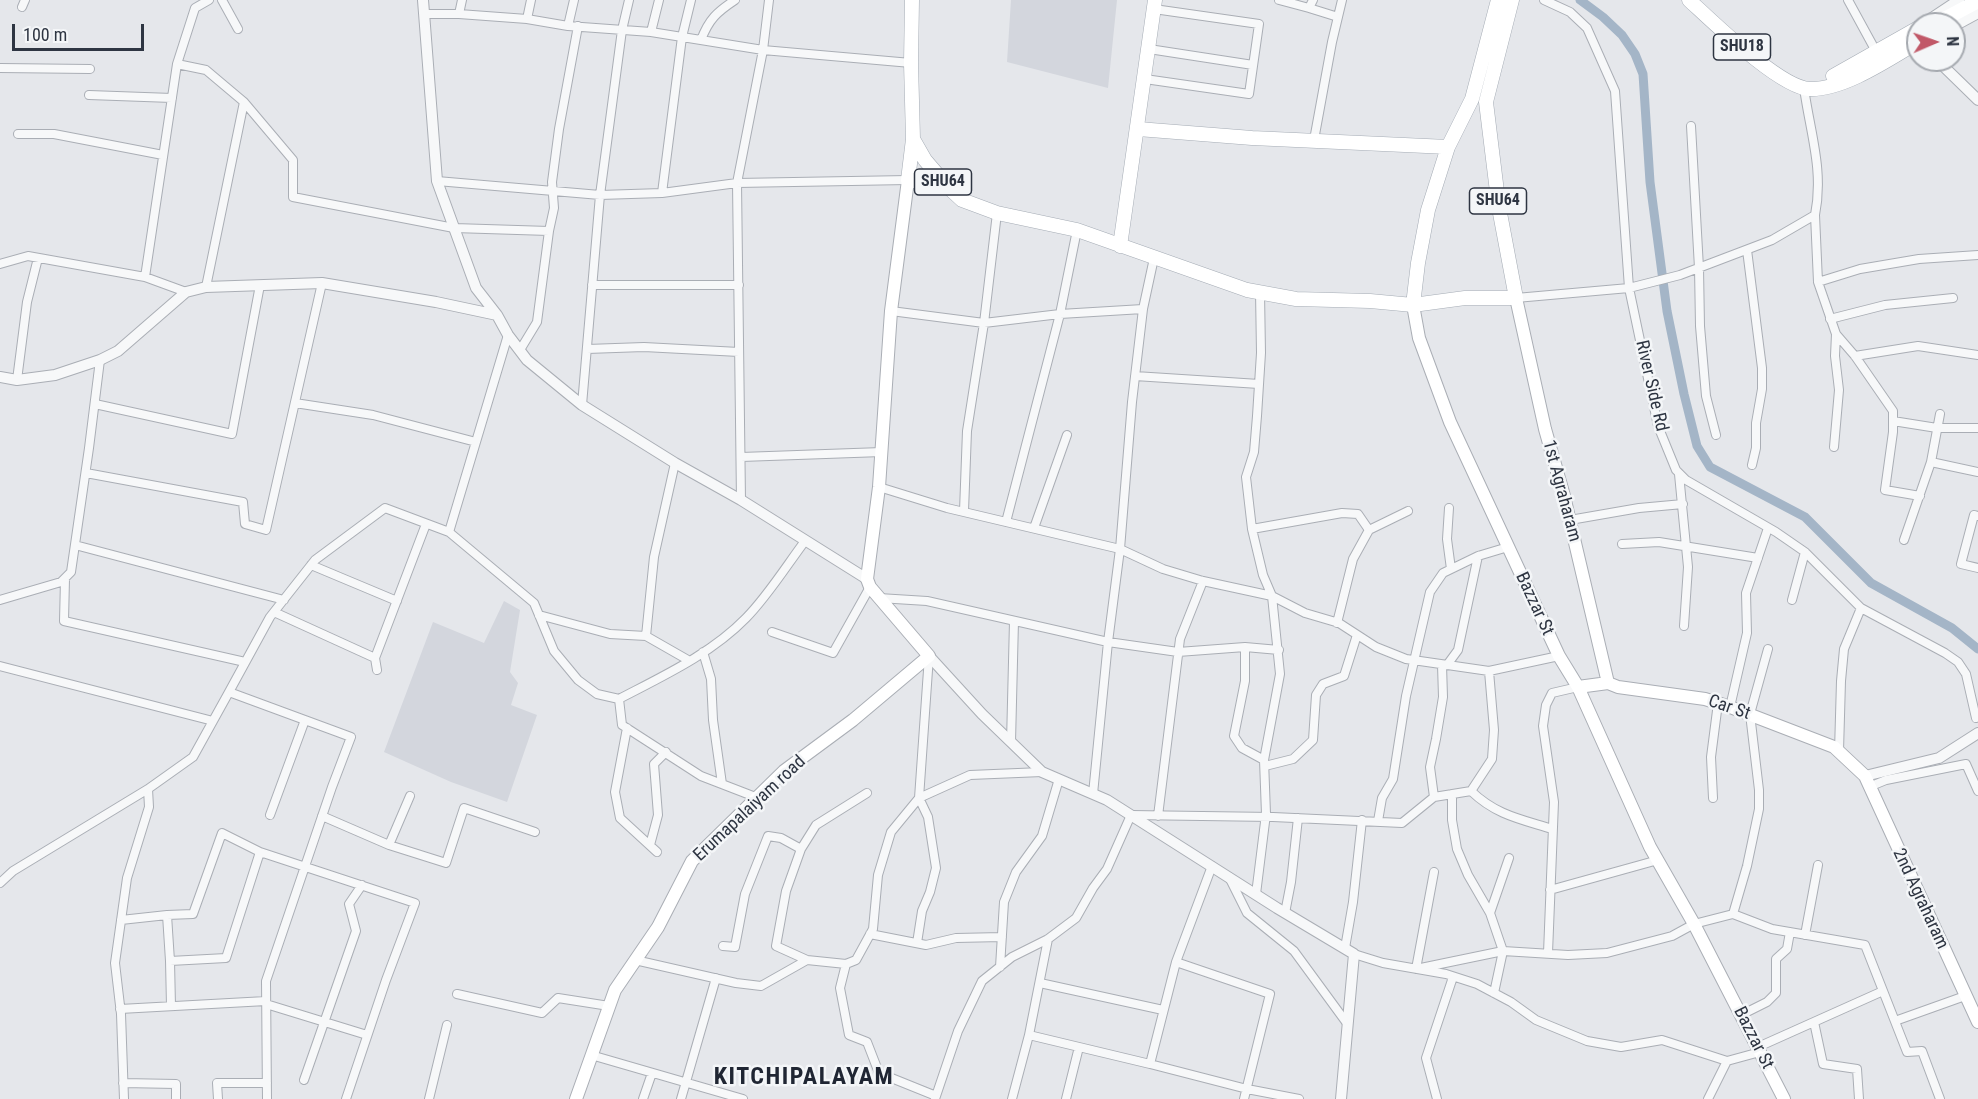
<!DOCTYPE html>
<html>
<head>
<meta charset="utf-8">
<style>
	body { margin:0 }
	#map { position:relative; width:1978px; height:1099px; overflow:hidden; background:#e5e7eb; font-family:"Roboto Condensed",sans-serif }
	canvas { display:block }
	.north { position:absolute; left:1906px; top:12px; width:60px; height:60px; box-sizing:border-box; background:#f4f6f8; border:2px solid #a5a9af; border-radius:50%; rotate:88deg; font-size:16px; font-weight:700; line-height:24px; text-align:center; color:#2e3542 }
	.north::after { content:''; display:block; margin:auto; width:21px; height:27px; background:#c15868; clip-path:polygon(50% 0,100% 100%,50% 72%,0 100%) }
	.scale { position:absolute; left:12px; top:24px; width:132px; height:27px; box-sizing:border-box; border:3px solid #2e3542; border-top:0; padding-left:8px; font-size:18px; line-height:21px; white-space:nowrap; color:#2e3542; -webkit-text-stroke:4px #f4f6f8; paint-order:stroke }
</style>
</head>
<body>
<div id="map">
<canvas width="1978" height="1099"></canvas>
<div class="north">N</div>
<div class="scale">100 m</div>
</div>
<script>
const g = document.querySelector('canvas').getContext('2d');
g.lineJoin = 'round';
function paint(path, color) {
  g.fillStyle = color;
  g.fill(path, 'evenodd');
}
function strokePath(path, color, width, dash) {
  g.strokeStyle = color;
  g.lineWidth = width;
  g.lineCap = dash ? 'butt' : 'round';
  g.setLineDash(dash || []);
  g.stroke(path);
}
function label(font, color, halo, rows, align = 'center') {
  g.font = font + ' "Roboto Condensed",sans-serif';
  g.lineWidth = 5;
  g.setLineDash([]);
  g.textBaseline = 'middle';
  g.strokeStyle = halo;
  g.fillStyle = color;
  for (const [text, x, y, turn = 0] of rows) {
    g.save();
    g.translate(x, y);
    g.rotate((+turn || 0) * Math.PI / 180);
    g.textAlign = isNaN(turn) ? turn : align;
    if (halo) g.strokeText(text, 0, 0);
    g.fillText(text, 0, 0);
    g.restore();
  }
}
paint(new Path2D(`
	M1011,0H1117L1108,88L1007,62Z
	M504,601L520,610L510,672L518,683L511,705L537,715L507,802L451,782L384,752L433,622L484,643Z`), '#d3d6dd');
strokePath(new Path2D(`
	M1580,0L1603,17L1622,35L1635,54L1643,74L1650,182L1667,311L1684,394L1697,446L1710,467L1805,517L1871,583L1952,628L1978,649`), '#a4b5c7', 9);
const minor = new Path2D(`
	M222,0L238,29
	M1279,0L1309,8L1313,0
	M1544,0L1570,12L1587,28L1615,91L1629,288L1658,426L1676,470L1686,480L1776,532L1805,552L1861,608L1945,653L1958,662L1966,674L1976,718
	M1848,0L1878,55
	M22,7L25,0
	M1309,8L1338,17
	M424,14H459L527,19L568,26L651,32L763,50L911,63
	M459,14L462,0
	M527,19L531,0
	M568,26L574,0
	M651,32L659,0
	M701,40C709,19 717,12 735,0
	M1149,49L1253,65
	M177,64L195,8L209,0
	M0,68L90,69
	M1145,79L1249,94L1259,24L1154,9
	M89,95L172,98
	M1691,126L1699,268L1700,326L1706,396L1716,435
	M18,134H54L163,155
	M1314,140L1332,42L1342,0
	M437,181L600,195L662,193L737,183L908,180
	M662,193L682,37L691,0
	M1815,215L1818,282L1836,334L1855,356L1893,411V432L1885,490L1920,496
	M1747,250L1762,368V389L1756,423V448L1752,465
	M0,264L28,256L145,277L186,292
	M145,277L177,64L206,70L244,102
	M1818,282L1860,269L1919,259L1978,255
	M592,285H739
	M206,287L244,102L293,160V197L454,228L549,231
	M1516,298L1629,288L1680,275L1772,240L1815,215C1824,170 1810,132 1804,88
	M891,311L984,323L1060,314L1143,309
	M1830,319L1885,305L1953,298
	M587,349L644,347L739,352
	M520,350L537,322L549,231L554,208L552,182L559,129L578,26
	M1855,356L1918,346L1978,355
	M1135,376L1259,384
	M17,380L27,302L38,258
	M295,403L373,415L476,442
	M95,404L232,434L260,285
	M582,405L600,195L622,30L629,0
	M1893,421L1937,428H1978
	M1834,447L1839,390L1835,356L1836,334
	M741,457L882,452
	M1931,462L1978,472
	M675,463L654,557L646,636L688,660
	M86,473L243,502L245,524L266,530L322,283
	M1679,474L1688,567L1684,626
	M879,487L947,508L1120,549L1163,569L1203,581L1272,596L1305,613L1339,623L1376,647L1406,659L1489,671L1559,656
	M741,500L737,183L763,50L769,0
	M1449,508L1447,539L1451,569
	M964,511L967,431L984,323L997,213
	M1978,516L1974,515L1961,564L1978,568
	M1570,520L1639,508L1683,504
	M1006,522L1060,314L1077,230
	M1034,528L1067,435
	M1252,529L1342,513L1358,514L1369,530
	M449,532L534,603L554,651L578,680L597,694L619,699
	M1904,540L1931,462L1940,414
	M1622,544L1659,542L1758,558
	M75,545L284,600
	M311,565L397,601
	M65,579L64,621L245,662
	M879,598L927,601L1108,642L1178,652L1245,647L1279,650
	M0,600L61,582L71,572L89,448L100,360
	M1792,600L1805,552
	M274,612L375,658L426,524
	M539,615L610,634L646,636
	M1337,623L1353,559L1369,530L1408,511
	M772,632L833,653L870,587
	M1245,647V681L1234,736L1242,748L1264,760
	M703,652L711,679L713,720L722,784
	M929,656L919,798L970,775L1042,772
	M375,658L377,670
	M1447,665L1458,650L1478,556L1508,547
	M0,666L213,721
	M1730,707L1747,633L1746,593L1768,528
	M627,728L615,792L620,818L657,852
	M1011,742L1014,621
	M1839,751L1841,681L1844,649L1861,608
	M1265,766L1293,759L1313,740L1316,695L1323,684L1344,676L1357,635
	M1869,787L1886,780L1966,764L1978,791
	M148,789L193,757L229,692
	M1471,791C1496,815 1520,819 1552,829
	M1093,794L1108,642L1120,549L1132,402L1143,309L1154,258
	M1452,794V820L1457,849L1468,875L1490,913L1503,951L1494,993
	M1434,797L1430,767L1436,739L1443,697L1442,665
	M758,798L701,776L622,725L619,699C663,676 711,654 746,618C767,597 787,565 805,541
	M1713,798L1711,757L1718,703
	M270,815L305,720
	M322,816L389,845L446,863L464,808L535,832
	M1158,816L1180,639L1203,581
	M1378,821L1382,798L1393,779L1406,696L1430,592L1443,573L1478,556
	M389,845L410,796
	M650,845L658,815L654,764L666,752
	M1212,866L1176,962L1270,994L1244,1099
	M1434,872L1416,969L1503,951L1568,955L1607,953L1672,936L1694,924L1733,914L1772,929L1865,945L1907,1052L1922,1051L1940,1099
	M1229,877L1247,913L1294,951L1346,1022
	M0,883L13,871L148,789L149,807L127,878L115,963L121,1014L124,1099
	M1550,890L1658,860
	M1256,894L1266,814L1264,760L1280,674L1272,596L1263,575L1252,529L1246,477L1254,452L1257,416L1261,353L1260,292
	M1285,913L1291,882L1298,818
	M1490,913L1509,858
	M1733,914L1747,866L1759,809V790L1750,714L1768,649
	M167,915L193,914L222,833L260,852
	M121,920L167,915L170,961L226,958L260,852L415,903L386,980L346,1099
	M870,934L926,945L956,938L1002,937
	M1805,935L1818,865
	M917,943L922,911L930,892L936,868L928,817L919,798L891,832L878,875L873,929L856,960L846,964L840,988L849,1035L867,1042L879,1073L936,1096
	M723,946L735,947L745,894L768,836L781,838L801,849
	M1345,948L1353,902L1362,820
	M1548,953L1554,802L1543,726L1546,705L1552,693L1578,687
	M1354,954L1383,963L1446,974L1477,984L1511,1002L1536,1020L1587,1041L1621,1047L1662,1040L1727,1061L1760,1052
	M635,960L736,983L761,986L807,960L846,964
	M807,960L776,946L786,891L801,849L816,825L867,793
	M170,961L171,1006
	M1000,967L1004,902L1016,872L1042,836L1059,779
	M1040,983L1163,1010
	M457,994L542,1013L558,998L609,1006
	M266,1004L367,1035
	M120,1009L266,1001
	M1741,1015L1767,1002L1776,993V959L1787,949L1790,932
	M1895,1021L1965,996
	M1814,1022L1823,1064L1857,1069L1859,1099
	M1029,1035L1048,939
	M1758,1047L1883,991
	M591,1055L743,1099
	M1150,1064L1247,1089L1299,1099
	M304,1080L356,931L349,904L362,885
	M123,1083L176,1084V1099
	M218,1099L217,1083H267
	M267,1099L266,981L332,787L351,737L229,692L270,617L315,560L385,508L449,532L508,335
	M429,1099L447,1025
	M643,1099L652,1073
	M681,1099L716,978
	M935,1099L958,1031L982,981L1012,957L1048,939L1076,918L1093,888L1107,869L1131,815L1273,817L1402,823L1434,797L1471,791L1492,759L1494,730L1489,671
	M1012,1099L1029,1035L1150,1064L1176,962
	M1066,1099L1079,1047
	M1437,1099L1426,1058L1453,977
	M1708,1099L1727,1061`);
const tertiary = new Path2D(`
	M423,0L437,181L476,288L497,315L508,335L527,360L582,405L675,463L741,500L867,579
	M1923,24L1959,0
	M1954,26L1978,13
	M1937,60L1978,100
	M0,377L17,380L55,375L100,360L118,351L186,292L206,287L322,283L436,302L497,315
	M929,656L982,714L1042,772L1107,800L1277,908L1354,954L1341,1099
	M1865,776L1939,758L1978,733`);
const secondary = new Path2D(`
	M1516,298L1545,429L1564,496L1608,683
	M1413,305L1419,338L1450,422L1559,656L1578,687L1650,847L1694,924L1784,1099
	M1578,687L1608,683L1618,687L1705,699L1730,707L1834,747L1865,776L1978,1022
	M576,1099L615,990L658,927L692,861L784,771L853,720L929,656L870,587L867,579L879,487L891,311L908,180`);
const primary = new Path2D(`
	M912,0L911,63L913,139L925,160L949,188L962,200L997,213L1077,230L1247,290L1296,299L1370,301L1413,305L1465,298H1516L1499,208L1486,102L1512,0
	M1689,0C1712,21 1780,88 1810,89C1844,90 1889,59 1918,42
	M1935,24L1978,1
	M1833,76L1918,28
	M1138,129L1252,138L1448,147
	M913,139L908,180L949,188
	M1120,246L1155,0
	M1413,305L1418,263L1428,210L1448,147L1472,99L1498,0`);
strokePath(minor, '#aaaeb5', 10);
strokePath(tertiary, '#aaaeb5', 12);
strokePath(secondary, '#aaaeb5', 14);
strokePath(primary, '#a5acb5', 15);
strokePath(minor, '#f7f8f9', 8);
strokePath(tertiary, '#f7f8f9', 10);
strokePath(secondary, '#fff', 12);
strokePath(primary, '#fff', 14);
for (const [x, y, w] of [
	[1742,47,57],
	[943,182,57],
	[1498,201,57]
]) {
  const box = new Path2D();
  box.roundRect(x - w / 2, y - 13, w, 26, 4.5);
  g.fillStyle = '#f4f6f8';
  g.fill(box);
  strokePath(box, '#2e3542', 1.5);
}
label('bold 16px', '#2e3542', null, [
	["SHU18",1742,47],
	["SHU64",943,182],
	["SHU64",1498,201]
]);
label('18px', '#2e3542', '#f4f6f8', [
	["River Side Rd",1651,386,77],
	["1st Agraharam",1561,491,75],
	["Bazzar St",1534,604,65],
	["Car St",1729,708,19],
	["Erumapalaiyam road",750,809,-43],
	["2nd Agraharam",1920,899,65],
	["Bazzar St",1753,1038,63]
]);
g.letterSpacing = '1.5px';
label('bold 24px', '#202633', '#f4f6f8', [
	["KITCHIPALAYAM",804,1078]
]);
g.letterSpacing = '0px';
</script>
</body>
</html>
